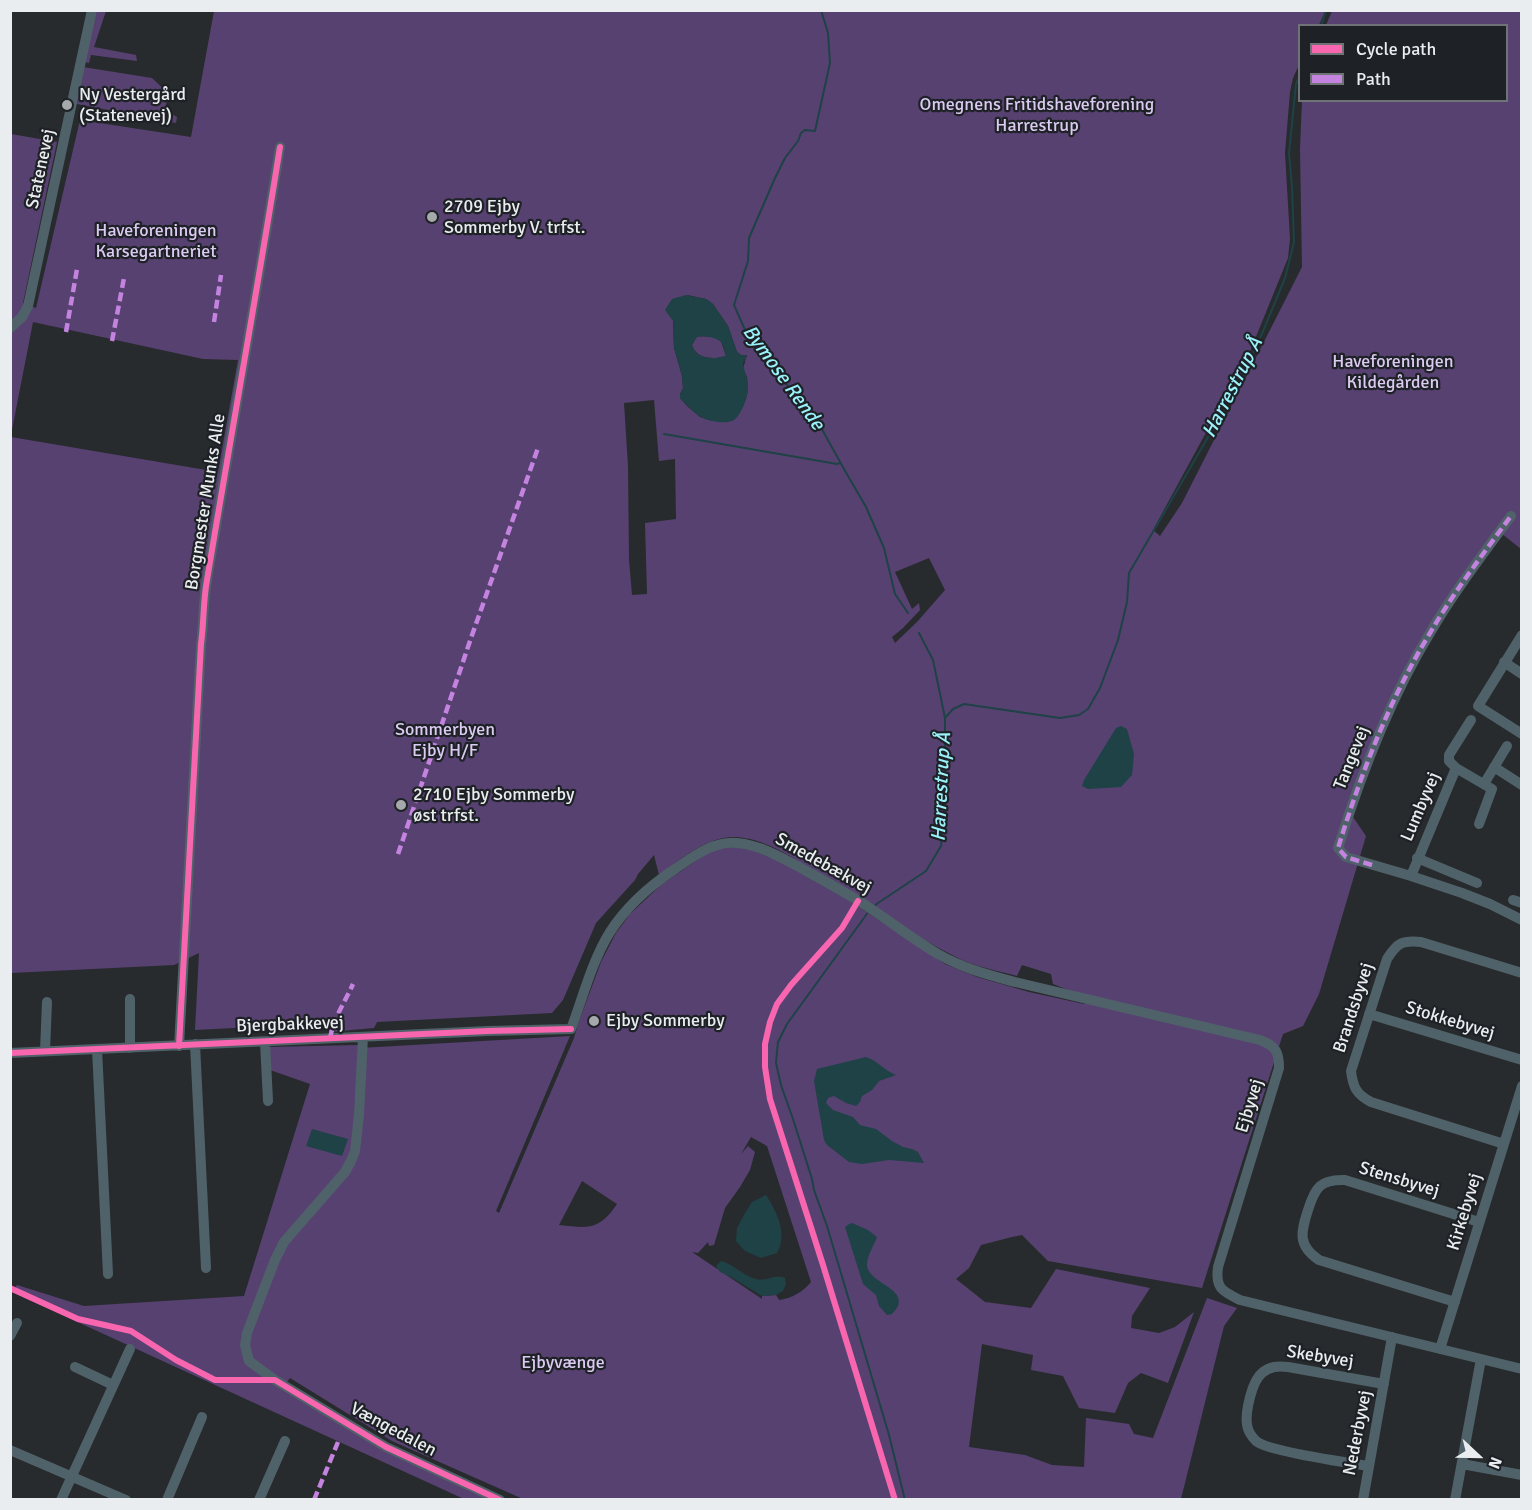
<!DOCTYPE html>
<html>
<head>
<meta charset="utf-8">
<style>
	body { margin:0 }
	#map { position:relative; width:1532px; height:1510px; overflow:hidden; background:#282b2d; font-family:Signika,sans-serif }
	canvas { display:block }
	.frame { position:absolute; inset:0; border:12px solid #eaedef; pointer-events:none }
	.legend { position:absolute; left:1298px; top:24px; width:210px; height:78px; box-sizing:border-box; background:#1e2125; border:2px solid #707376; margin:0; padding:8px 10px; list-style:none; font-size:18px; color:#eaedef }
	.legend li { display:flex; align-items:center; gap:12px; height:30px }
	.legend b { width:30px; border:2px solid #707376 }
	.north { position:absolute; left:1448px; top:1426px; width:60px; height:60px; -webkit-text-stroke:4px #1e2125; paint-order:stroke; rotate:112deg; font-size:16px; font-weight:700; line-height:24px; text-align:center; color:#eaedef }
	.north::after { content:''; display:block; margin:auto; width:21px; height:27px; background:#eaedef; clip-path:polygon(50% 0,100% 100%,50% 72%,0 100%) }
</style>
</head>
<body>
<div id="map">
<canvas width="1532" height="1510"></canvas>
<div class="frame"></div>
<ul class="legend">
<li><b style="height:8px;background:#f766af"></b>Cycle path</li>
<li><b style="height:8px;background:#c483df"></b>Path</li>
</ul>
<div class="north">N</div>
</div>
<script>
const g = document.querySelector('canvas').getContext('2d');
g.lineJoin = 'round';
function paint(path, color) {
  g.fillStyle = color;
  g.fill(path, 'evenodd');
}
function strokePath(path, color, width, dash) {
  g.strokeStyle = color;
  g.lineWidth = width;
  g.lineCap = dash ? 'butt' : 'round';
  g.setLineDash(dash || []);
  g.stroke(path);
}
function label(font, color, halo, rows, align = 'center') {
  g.font = font + ' Signika,sans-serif';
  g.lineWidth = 4.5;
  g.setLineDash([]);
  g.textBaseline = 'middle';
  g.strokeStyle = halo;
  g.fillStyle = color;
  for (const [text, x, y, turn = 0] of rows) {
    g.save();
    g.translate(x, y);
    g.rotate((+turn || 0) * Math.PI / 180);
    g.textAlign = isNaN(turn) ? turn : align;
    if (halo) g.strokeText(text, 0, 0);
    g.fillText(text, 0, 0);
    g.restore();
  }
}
paint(new Path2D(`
	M95,11H106L94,47L136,55L137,61L91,55L89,63L84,62Z
	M214,11H1325L1319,25L1300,26L1299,65L1293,78L1290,92L1285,153L1290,239L1288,258L1240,376L1203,438L1153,530L1160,536L1182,503L1302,267L1300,149L1302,101L1506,100V26L1326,25L1332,11H1521V549L1497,530L1427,631L1351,814L1366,836L1319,994L1303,1026L1283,1034L1202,1288L1048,1261L1022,1235L1012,1237L981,1245L969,1268L956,1279L985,1302L1031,1308L1056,1269L1150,1288L1132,1316L1131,1328L1159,1333L1175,1327L1194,1312L1168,1383L1141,1373L1128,1383L1115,1413L1079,1408L1063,1376L1031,1370L1033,1355L982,1344L969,1447L1025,1455L1052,1465L1084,1467L1086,1418L1129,1424L1134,1434L1153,1438L1207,1298L1237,1308L1224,1326L1181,1499H523L392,1441L290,1378L287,1382L288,1391L492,1499H464L12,1292L17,1285L84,1306L244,1296L310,1084L270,1070V1047L358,1045L360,1048L570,1036L496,1211L499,1213L574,1038L578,1024L601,962L616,933L630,914L661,885L704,855L717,849L734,847L754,851L781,862L850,901L945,964L977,977L1029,992L1084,1004L1089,998L1053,984L1051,974L1022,965L1017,976C999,971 972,966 956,957C912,935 872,907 830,881C802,864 770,839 736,837C706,836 682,859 659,875L654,855L638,874L635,880L596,923L563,1000L552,1013L377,1022L374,1028L329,1032L332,1023L195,1030L199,953L174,965L11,973V437L218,472L238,360L203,359L33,322L11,435V134L57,142L23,303L36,308L80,120L191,137ZM687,295L706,299L713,304L728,326L737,352L741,355H747L743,369L747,377L748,389L746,399L738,415L716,421L709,420L700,417L687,406L680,398V394L683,388L682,376L674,348L673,320ZM654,400L659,461L675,459L676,519L645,523L647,594L632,595L629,560L628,466L624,403ZM929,558L945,590L917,622L895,643L892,637L903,628L920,610L919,603L912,609L895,572ZM751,1137L767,1146L811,1282C804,1291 791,1299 779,1300L776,1295L762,1296V1299L692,1252L698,1253L708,1242L709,1246L714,1245L725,1208L740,1187L750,1170L755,1152L748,1146L741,1154ZM582,1181L617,1204C599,1231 588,1228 559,1225Z
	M83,67L152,78L168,93L165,110L177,117L176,123L77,104Z
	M697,336L714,337L721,341L726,356C713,360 696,359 692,345Z`), '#574171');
paint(new Path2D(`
	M686,295L706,299L713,304L728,326L737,352L741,355H746V360L743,362C744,372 749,381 748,390C747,399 741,415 734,420C725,425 709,421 701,417C693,412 687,405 680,398V394L683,388L682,376L674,348L673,321L665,310L672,299ZM704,336C719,339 723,339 726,356C713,360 695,359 692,345L697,337Z
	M1121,726L1127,729L1134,754L1132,775L1121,787L1088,789L1082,786L1084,780L1116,728Z
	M866,1057C878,1061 884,1070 896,1075L879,1081L872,1090L862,1096L860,1102L856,1106L846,1103L834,1096L828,1098L826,1103L833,1110L853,1117L860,1125L876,1129L892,1141L903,1147L912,1149L918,1152L924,1163L889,1160L862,1164L849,1162L827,1145L824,1140L814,1081L817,1069Z
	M312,1129L348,1139L342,1156L306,1146Z
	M766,1195C777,1212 788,1234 777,1253L761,1258L745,1251L736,1241L737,1228L745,1213L752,1202Z
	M852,1223L868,1230L877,1237C874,1245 867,1256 867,1265C868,1283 905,1287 898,1306C897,1309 894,1311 892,1314L887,1315L879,1306L876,1295L863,1284L845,1227L849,1224Z
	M721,1261C734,1264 743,1276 756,1279C766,1282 773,1274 785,1278L786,1284L783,1291L776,1295L762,1296L731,1277L720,1272L716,1266Z`), '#1e4246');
strokePath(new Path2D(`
	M821,10L828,33L830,63L815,131L805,130L801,133L798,141L785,158L775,178L749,238L748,261L734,305L749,339L819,424L844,469L866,507L884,548L895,594L908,613
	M1321,26L1326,10
	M664,434L837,464L840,463
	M919,633L933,660L945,718
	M873,907L878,903L926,871L941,846L945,801V718L953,709L964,704L1060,718L1079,715L1088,709L1100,688L1118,640L1127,602L1129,573L1239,384L1264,329L1285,278L1294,242L1292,187L1289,153L1296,84L1300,76
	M869,911L787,1024L778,1042L776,1063L781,1085L793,1119L812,1179L814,1190L827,1226L889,1435L905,1500`), '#1e4246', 2);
strokePath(new Path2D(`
	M10,328L22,317L28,306L92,10
	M1511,516C1483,554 1454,592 1430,633C1389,700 1361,774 1338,848L1346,857L1411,876L1462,893L1490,904L1522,920
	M1522,635L1478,706L1522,734
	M1504,662L1522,674
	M1471,720L1449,755V761L1456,768L1492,789L1479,824
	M1494,767L1522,785
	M1484,784L1507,746
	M1417,858L1477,883
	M1411,876L1456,768
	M1513,900L1522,903
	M1369,1014L1522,1060
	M363,1037L359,1115L355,1151L351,1161L345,1172L284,1242L275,1260L247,1333L245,1345L249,1361L275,1380L386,1447L500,1500
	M265,1042L268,1101
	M195,1044L206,1268
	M179,1046L201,644C204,623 203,601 207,580C231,435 257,292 280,147
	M130,1048V999
	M97,1049L108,1274
	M45,1051L47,1002
	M10,1053L488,1031L571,1029C583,997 592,961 610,932C626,907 651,885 675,869C694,856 713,841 737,843C762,845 786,860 808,872C825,881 842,891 859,901C886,918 911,938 938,954C962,968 989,975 1015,982L1260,1040C1276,1046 1279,1052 1279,1068L1218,1267C1215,1288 1222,1291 1240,1300L1522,1369
	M1504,1144L1371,1102C1356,1094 1353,1087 1351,1071L1387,959C1397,943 1402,940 1421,942L1522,973
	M1455,1302L1319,1260C1297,1245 1301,1232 1308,1210C1315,1188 1320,1179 1345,1180L1479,1222
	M10,1336L17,1323
	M1440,1349L1522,1086
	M75,1367L113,1385
	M10,1450L126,1500
	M1462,1464L1522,1475
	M1369,1466C1349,1463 1267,1451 1256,1441C1252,1437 1248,1431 1247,1425C1245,1412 1252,1381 1262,1373C1270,1366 1278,1366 1288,1367L1384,1384
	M61,1500L130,1349
	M167,1500L202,1417
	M259,1500L285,1441
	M1363,1500L1392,1337
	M1455,1500L1481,1359`), '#506269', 10);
strokePath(new Path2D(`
	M214,322L221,275
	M66,332L77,269
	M112,341L124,278
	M398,854L470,641L538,448
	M1372,865L1346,857L1338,848C1361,774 1389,700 1430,633C1454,592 1483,554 1511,516
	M330,1039C333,1019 345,1002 353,984
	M314,1500L338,1442`), '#c483df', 4.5, [9, 4.5]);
strokePath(new Path2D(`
	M858,901L842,928L791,985L777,1004L770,1022L765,1044V1067L770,1099L823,1265L895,1500
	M179,1046L201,644C204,623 203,601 207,580C231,435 257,292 280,147
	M10,1053L488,1031L571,1029
	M10,1288L78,1319L131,1331L176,1360L215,1380H275L386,1447L500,1500`), '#f766af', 6);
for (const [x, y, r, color] of [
	[67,105,6,"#a6a9ab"],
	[432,217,6,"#a6a9ab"],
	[401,805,6,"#a6a9ab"],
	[594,1021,6,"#a6a9ab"]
]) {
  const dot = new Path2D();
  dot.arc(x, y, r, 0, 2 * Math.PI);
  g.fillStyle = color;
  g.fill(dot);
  strokePath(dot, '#1e2125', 2);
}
label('18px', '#eaedef', '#1e2125', [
	["Ny Vestergård",79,95],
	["(Statenevej)",79,116],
	["2709 Ejby",444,207],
	["Sommerby V. trfst.",444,228],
	["2710 Ejby Sommerby",413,795],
	["øst trfst.",413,816],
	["Ejby Sommerby",606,1021]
], 'left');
label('18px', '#dbcaf1', '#1e2125', [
	["Omegnens Fritidshaveforening",1037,105],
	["Harrestrup",1037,126],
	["Haveforeningen",156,231],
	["Karsegartneriet",156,252],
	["Haveforeningen",1393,362],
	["Kildegården",1393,383],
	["Sommerbyen",445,730],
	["Ejby H/F",445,751],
	["Ejbyvænge",563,1363]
]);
label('18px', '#eaedef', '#1e2125', [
	["Statenevej",41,169,-78],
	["Borgmester Munks Alle",206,502,-81],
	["Tangevej",1352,758,-68],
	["Lumbyvej",1421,807,-67],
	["Smedebækvej",823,864,29],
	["Brandsbyvej",1354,1008,-72],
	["Stokkebyvej",1450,1021,17],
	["Bjergbakkevej",290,1025,-2],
	["Ejbyvej",1250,1106,-73],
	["Stensbyvej",1399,1180,17],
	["Kirkebyvej",1465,1212,-73],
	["Skebyvej",1320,1357,9],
	["Vængedalen",393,1430,28],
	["Nederbyvej",1358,1433,-79]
]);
label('italic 20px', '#9af1fa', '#1e2125', [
	["Bymose Rende",783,378,54],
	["Harrestrup Å",1233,388,-63],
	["Harrestrup Å",942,787,-87]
]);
</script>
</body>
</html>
